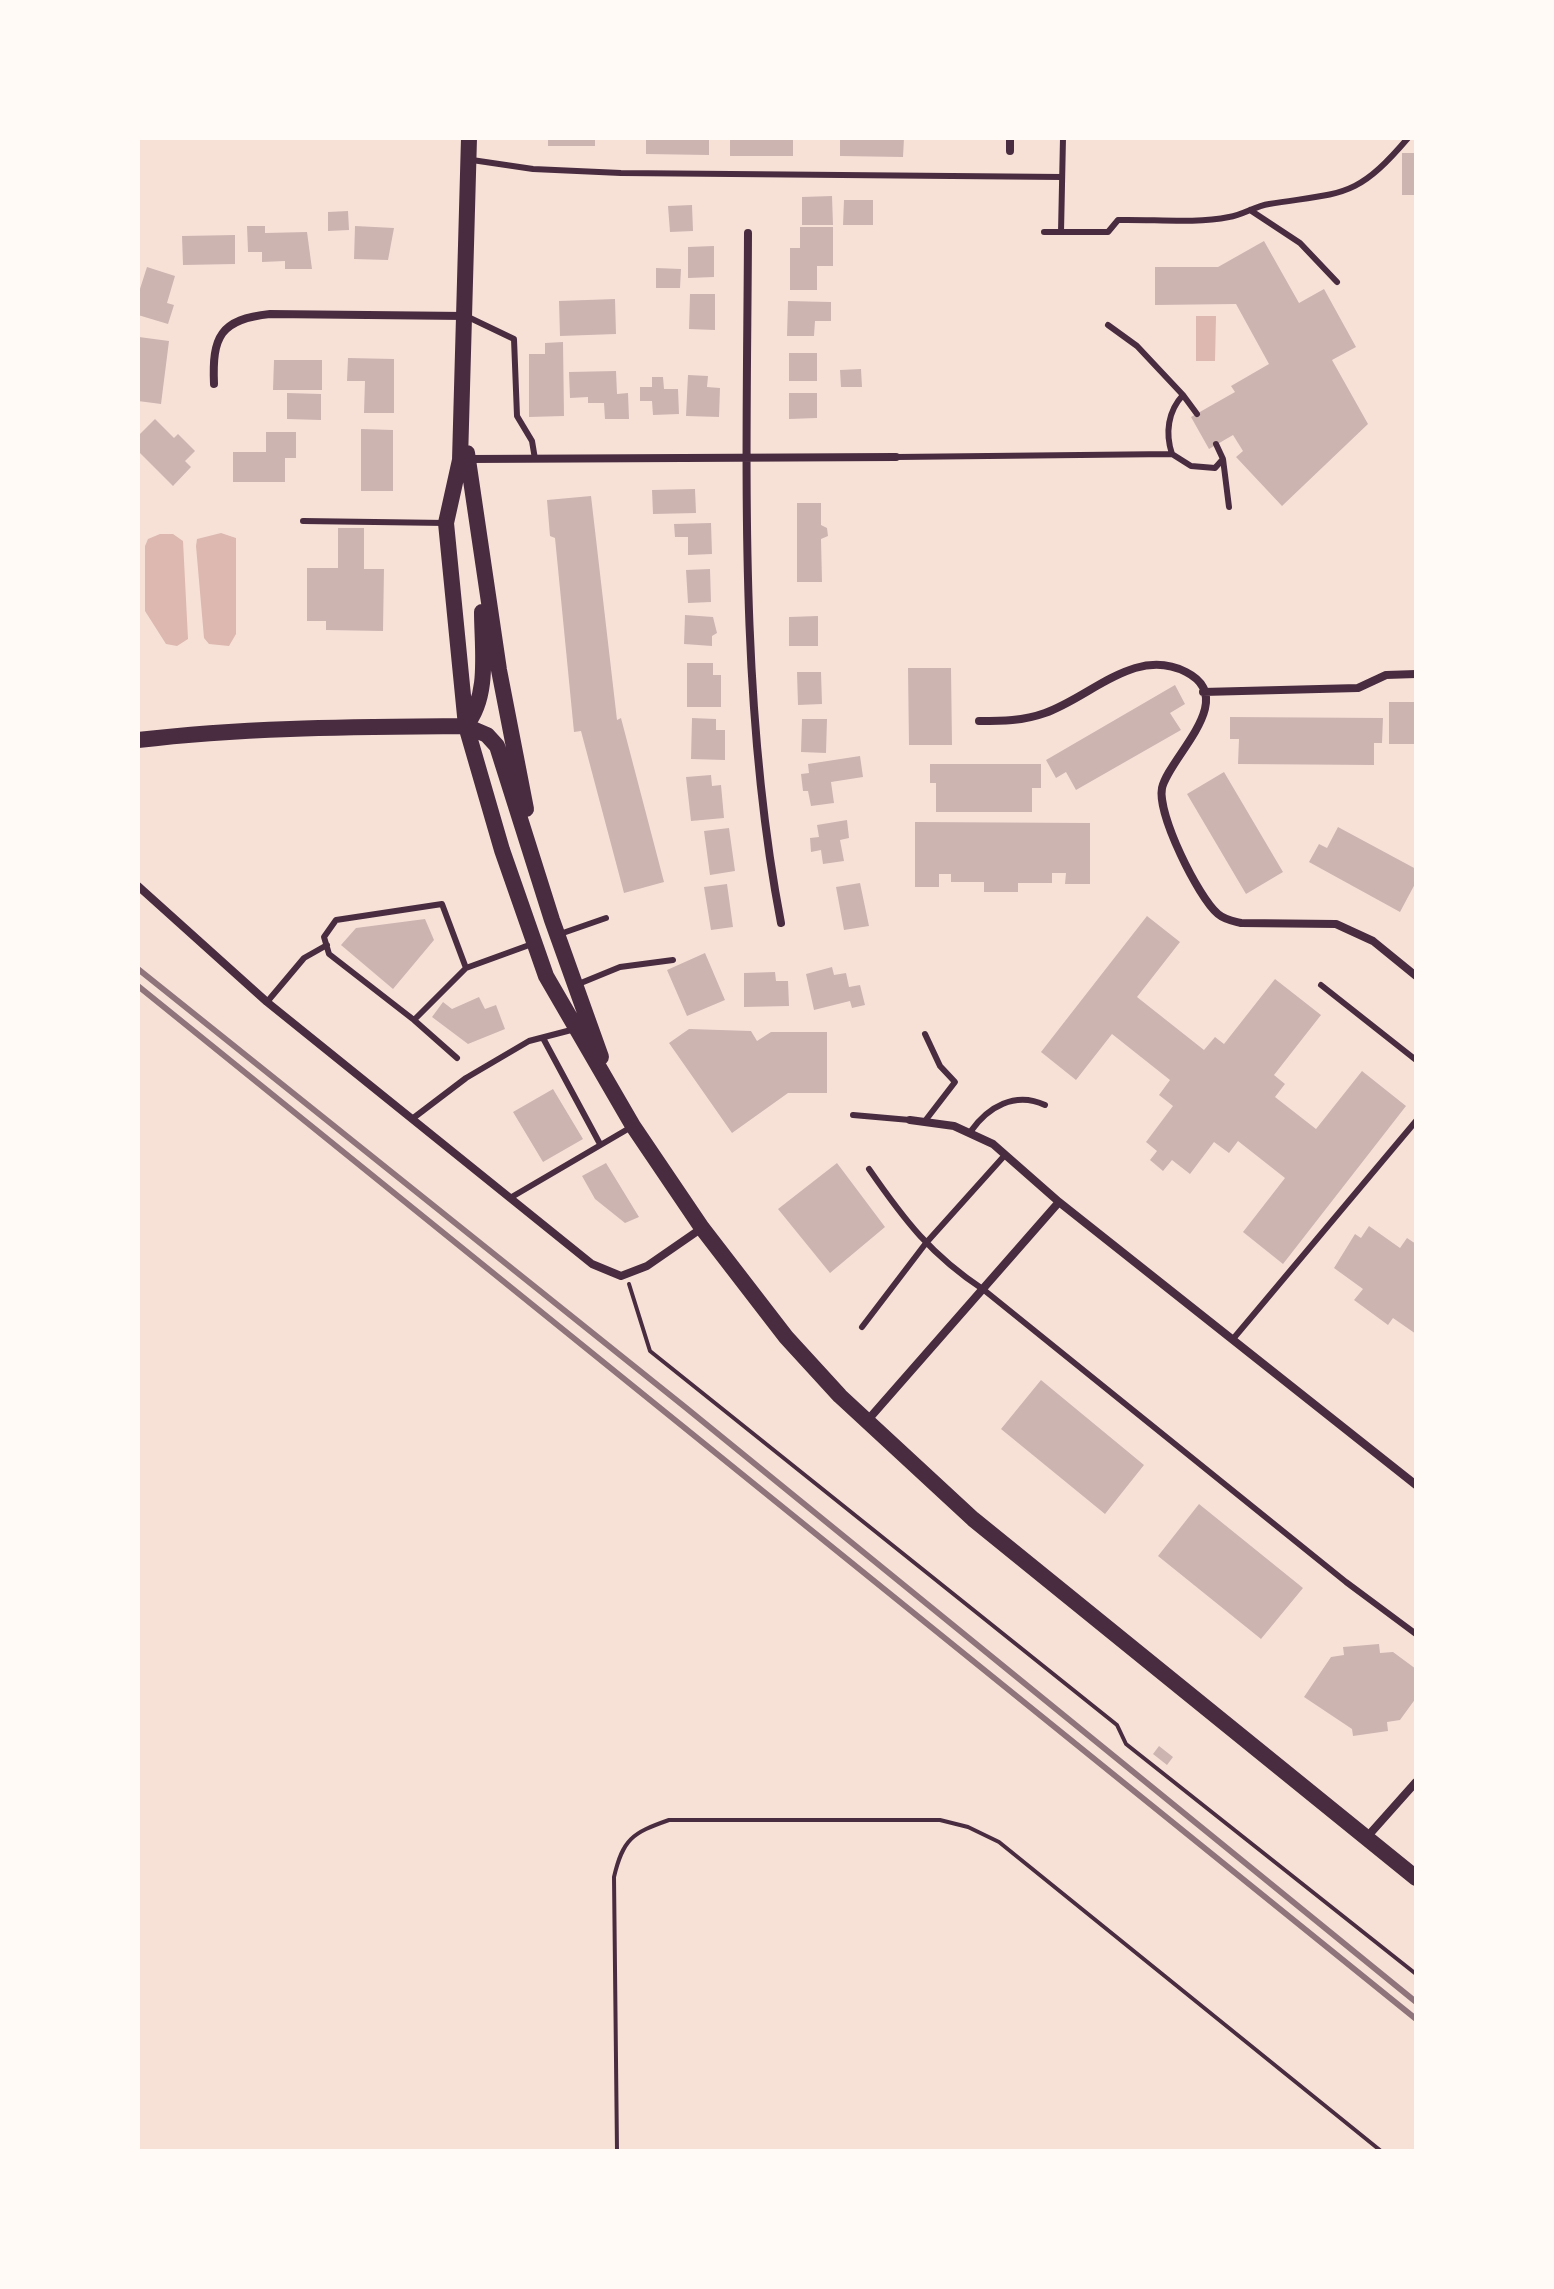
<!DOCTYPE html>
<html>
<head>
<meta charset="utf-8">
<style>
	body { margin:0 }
	#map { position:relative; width:1554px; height:2289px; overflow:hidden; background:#f7e1d7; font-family:"Exo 2",sans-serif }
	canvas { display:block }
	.frame { position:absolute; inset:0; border:140px solid #fffaf5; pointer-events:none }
</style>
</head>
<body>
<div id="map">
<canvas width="1554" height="2289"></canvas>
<div class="frame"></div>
</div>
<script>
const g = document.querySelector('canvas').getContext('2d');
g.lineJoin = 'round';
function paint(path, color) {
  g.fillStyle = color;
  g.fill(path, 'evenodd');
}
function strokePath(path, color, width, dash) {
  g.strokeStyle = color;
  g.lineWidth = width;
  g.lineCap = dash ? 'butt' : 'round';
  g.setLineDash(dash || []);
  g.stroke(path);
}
paint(new Path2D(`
	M1196,316H1216L1215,361H1196Z
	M221,533L236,538V634L229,646L209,644L204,638L196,546L197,539Z
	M160,534H173L183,541L188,639L177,646L166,644L145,611V546L148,539Z`), '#dcb8b0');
paint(new Path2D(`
	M548,138H595V146H548Z
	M646,138H709V155L646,154Z
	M730,138H793V156H730Z
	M840,138H904L903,157L840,156Z
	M1402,153H1416V195H1402Z
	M832,196L833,225H802V197Z
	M844,200H873V225H843Z
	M692,205L693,231L670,232L668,206Z
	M348,211L349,230L328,231V212Z
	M247,226H265V233L307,232L312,269H285V261L262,262V252H248Z
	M355,226L394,228L388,260L354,259Z
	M800,227H833V266H817V290H790V248H800Z
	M235,235V264L183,265L182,236Z
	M1264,241L1299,303L1324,289L1356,347L1332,360L1368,424L1282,506L1236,457L1243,451L1233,435L1209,449L1191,417L1235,392L1231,386L1269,364L1236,304L1155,305V267H1218Z
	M714,246V277L688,278V247Z
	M147,267L175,276L167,303L174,305L168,324L138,315V295Z
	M656,268L681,269L680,288H656Z
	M690,294H715V330L689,329Z
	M615,299L616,334L560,336L559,301Z
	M788,301L831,302V321H815L814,336H787Z
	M139,337L169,341L161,404L138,401Z
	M563,342L564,416L529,417V354H545V343Z
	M789,353H817V381H789Z
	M348,358L394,359V413H364L365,381H347Z
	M274,360H322V390H273Z
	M861,369L862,387H841L840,370Z
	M616,371L617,394L628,393L629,419H605L604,403H588V397L570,398L569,372Z
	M688,375L708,376L707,387L720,388L719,417L686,416Z
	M652,377H663L664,389H678L679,414L653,415L652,401H640V387H652Z
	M287,393L321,394V420L287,419Z
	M789,393H817V418L789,419Z
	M155,419L174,438L178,434L195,451L185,461L191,467L173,486L138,451V436Z
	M361,429L393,430V491H361Z
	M266,432H296V458H285V482H233V452H266Z
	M695,489L696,513L653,514L652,490Z
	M591,496L617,720L621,718L664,882L624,893L581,731L574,732L555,538L550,536L547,500Z
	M797,503H821V525L827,528L828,536L821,539L822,582H797Z
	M711,523L712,554L688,555V537H675L674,524Z
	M338,528H364V569H384L383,631L326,630V621H307V568H338Z
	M710,569L711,602L688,603L686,570Z
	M685,615L713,617L717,633L712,636V646L684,644Z
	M818,616V646H789V617Z
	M687,663H713V675H721V707H687Z
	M908,668H951L952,745H909Z
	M797,672H821L822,704L798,705Z
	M1175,685L1185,704L1170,713L1181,730L1076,790L1066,772L1056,778L1046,760Z
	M1389,702H1416V744H1389Z
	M1230,717L1383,718L1382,743H1374V765L1238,764L1239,739H1230Z
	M692,718L716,719V730H725V760L691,759Z
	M802,719H827L826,753L801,752Z
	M860,756L863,777L831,782L834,803L811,806L808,791H803L801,774L809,773L808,764Z
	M930,764H1041V788H1032V812H936V783H930Z
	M1224,772L1283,872L1246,894L1187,794Z
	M711,775L712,786L721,785L724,818L691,821L686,777Z
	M847,820L849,838L840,840L844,861L823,864L821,850L811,852L810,838L819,837L817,825Z
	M915,822L1090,823V884H1065L1066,873H1052V883H1018V892H984V882H951V874H939V887H915Z
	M1338,827L1416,869V882L1400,912L1309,862L1319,844L1327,848Z
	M729,828L735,871L710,875L704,831Z
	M860,883L869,926L844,930L836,887Z
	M727,884L733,927L711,930L704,887Z
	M1147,916L1180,942L1137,997L1204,1050L1215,1037L1224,1044L1275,979L1321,1015L1274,1075L1285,1084L1275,1097L1316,1129L1362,1071L1406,1106L1283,1264L1243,1232L1285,1178L1238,1141L1229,1153L1214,1142L1190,1174L1172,1160L1163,1171L1150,1160L1157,1151L1146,1142L1173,1106L1159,1095L1170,1080L1112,1034L1076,1080L1041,1052Z
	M425,919L434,940L393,989L341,945L356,928Z
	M705,953L725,1000L687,1016L667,970Z
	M832,967L834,975L846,973L849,987L860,985L865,1005L852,1008L850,1001L814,1010L806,974Z
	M775,972L776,981H788L789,1006L744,1007V973Z
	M479,997L485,1009L496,1005L505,1029L468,1044L432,1017L443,1002L452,1009Z
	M689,1029L751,1031L757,1041L771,1032H827V1093H788L732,1133L669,1043Z
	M553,1089L583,1139L543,1162L513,1112Z
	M606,1163L639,1217L625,1223L595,1199L582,1176Z
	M837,1163L885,1227L830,1273L778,1209Z
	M1369,1226L1400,1248L1407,1238L1416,1244V1334L1393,1318L1388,1325L1354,1300L1363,1289L1334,1268L1355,1234L1361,1238Z
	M1041,1380L1144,1465L1105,1514L1001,1429Z
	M1199,1504L1303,1588L1261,1639L1158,1556Z
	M1379,1644L1380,1653L1393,1652L1416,1669V1698L1400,1720L1387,1722L1388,1731L1353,1736L1352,1729L1304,1697L1331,1657L1344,1655L1343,1647Z
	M1159,1746L1173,1757L1167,1765L1153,1754Z`), '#ccb4b1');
strokePath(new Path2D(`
	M629,1284L650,1351L1117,1725L1126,1744L1416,1974
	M617,2151L614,1877C623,1839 632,1833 669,1820H940L968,1827L999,1842L1381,2151`), '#4a2c40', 4);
strokePath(new Path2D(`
	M472,160L533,169L621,173L1062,177
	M1250,210L1300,243L1337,282
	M1044,232H1108L1118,220C1153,219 1194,224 1229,217C1243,215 1255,206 1269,204C1344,192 1356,199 1408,138
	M1061,232L1063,138
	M468,317L514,339L517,416L532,441L535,459
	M1108,325L1137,346L1183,395
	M1172,454C1165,433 1168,411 1183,395L1197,414
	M896,457L1172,454L1191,466L1215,468L1223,459L1216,444
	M1223,459L1229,507
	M303,521L446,523
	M560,934L606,918
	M466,968L442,904L336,920L324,937L329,954L414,1020L466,968L532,944
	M576,985L620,967L673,960
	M1321,985L1416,1060
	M267,1002L304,958L327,945
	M414,1020L457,1058
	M543,1038L600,1144
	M853,1115L910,1120
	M412,1119L466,1078L529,1041L575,1029
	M925,1121L955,1082L940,1066L925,1034
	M971,1131C988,1107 1015,1091 1045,1105
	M869,1169C905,1221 931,1255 984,1290L1346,1582L1416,1634
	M510,1198L633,1126
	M862,1327L926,1243L1005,1155
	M1233,1339L1416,1121`), '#4a2c40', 6);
strokePath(new Path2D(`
	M1010,138V151
	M748,233C747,459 738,700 781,923
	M214,384C212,337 220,319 270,314L465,316
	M469,459L896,457
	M1203,692L1358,688L1386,675L1416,674
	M979,721C1002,721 1023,721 1045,713C1091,697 1135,646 1186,672C1240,699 1169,757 1162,788C1157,814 1198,897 1218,914C1225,920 1233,921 1241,923L1336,924L1373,941L1416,976
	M138,886L267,1002L592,1264L621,1276L647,1266L702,1228
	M910,1120L954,1126L993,1144L1059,1202L1416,1485
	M867,1421L1059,1202
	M1367,1837L1416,1782`), '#4a2c40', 8);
strokePath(new Path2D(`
	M469,138L460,460L446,523L466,726L502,850L546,976L633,1126L702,1228L786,1337L840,1396L973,1519L1416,1878
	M467,453L499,670L526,809
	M466,725C490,696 482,648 482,612
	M138,740C247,727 356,727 466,726L487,735L497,746L552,920L601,1057`), '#4a2c40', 16);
strokePath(new Path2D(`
	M138,969L685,1407L1416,2002
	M138,986L1416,2019`), '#8f747c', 6);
</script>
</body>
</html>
